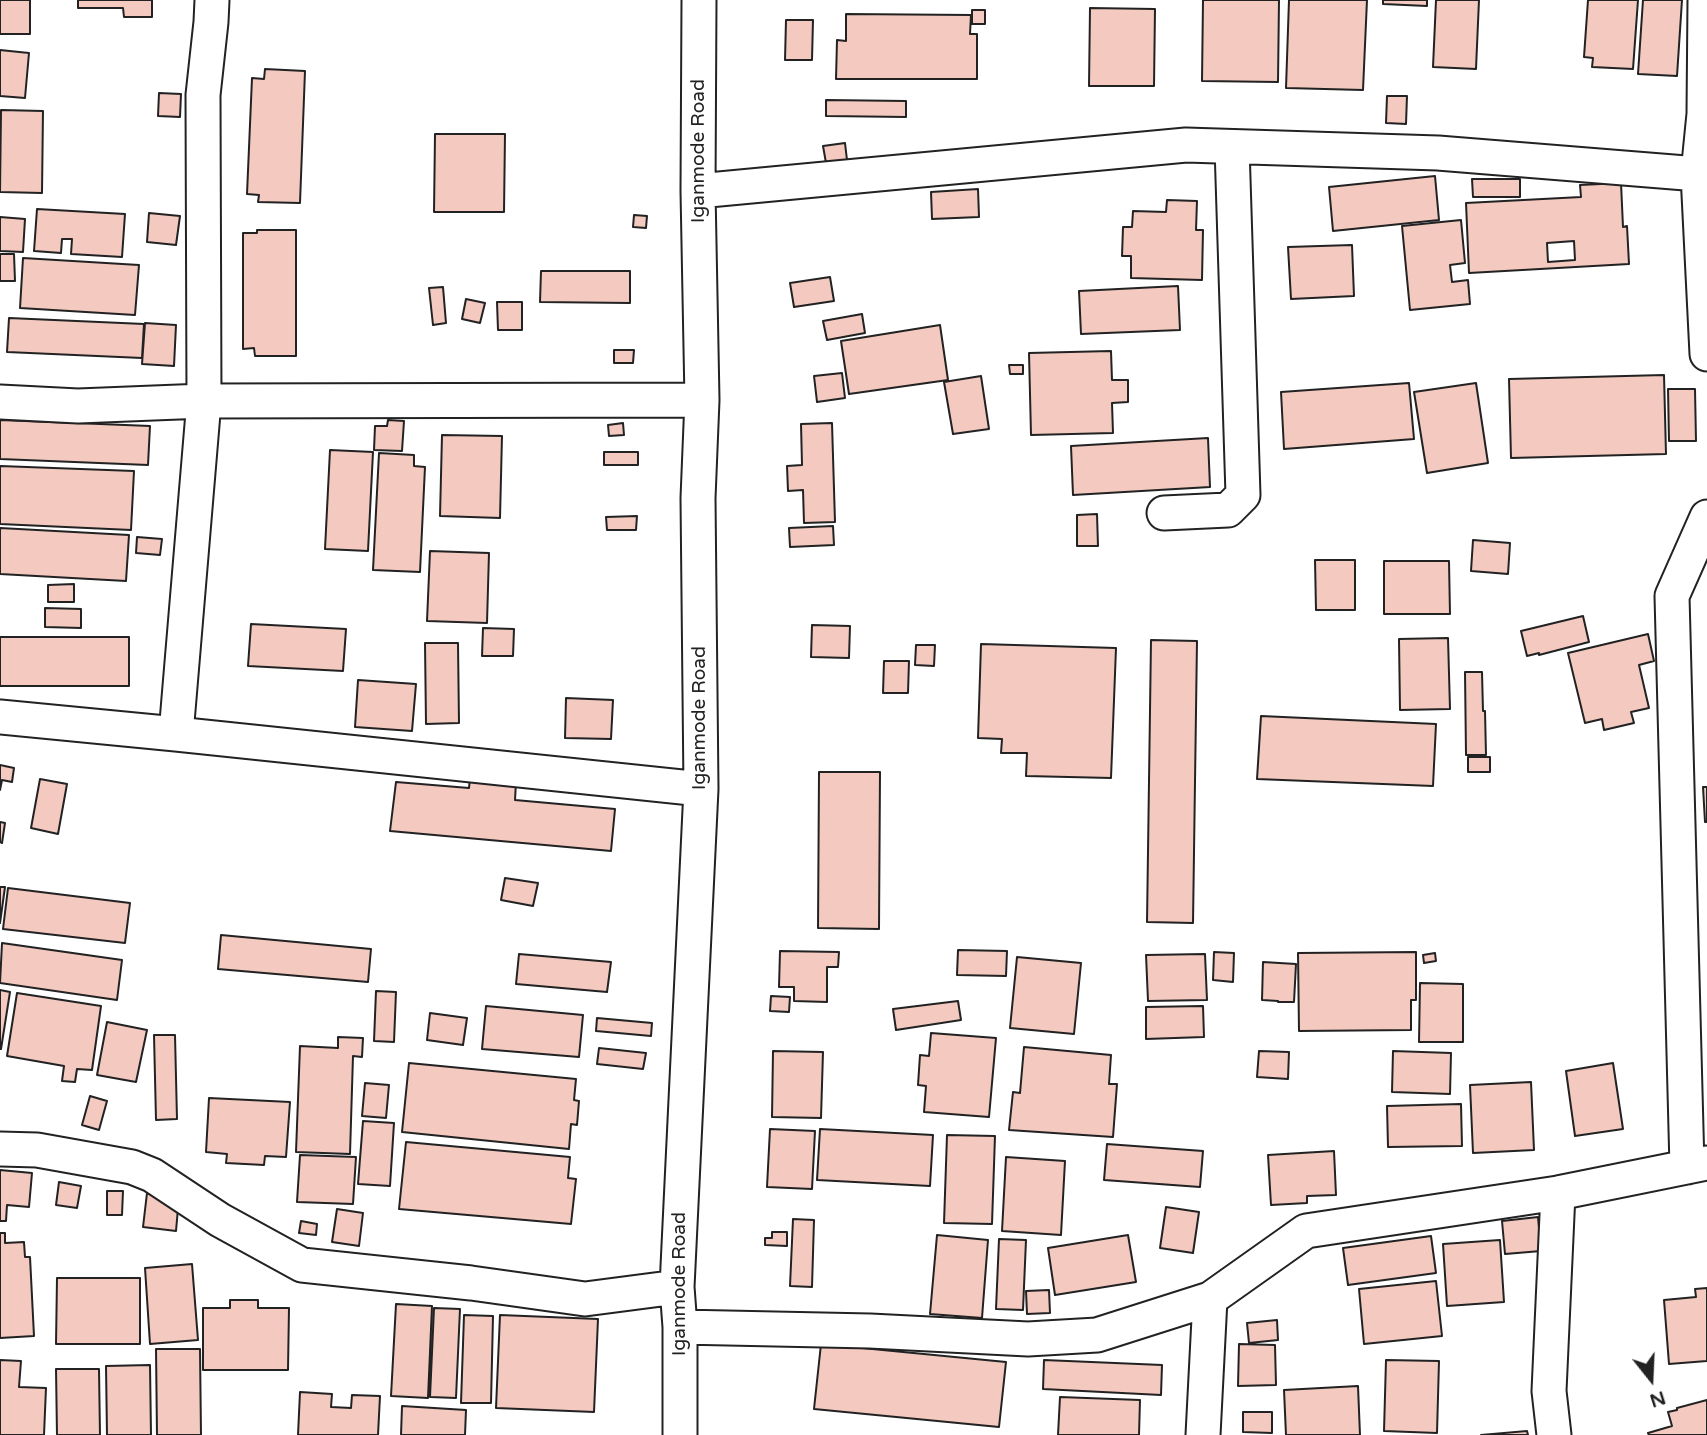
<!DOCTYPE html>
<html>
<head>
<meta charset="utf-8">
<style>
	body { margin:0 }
	#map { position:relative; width:1707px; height:1435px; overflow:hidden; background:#fff; font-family:"Varela Round",sans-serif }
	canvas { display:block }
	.north { position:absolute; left:1616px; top:1344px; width:70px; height:70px; -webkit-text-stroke:5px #fff; paint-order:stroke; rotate:162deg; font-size:19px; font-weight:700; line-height:28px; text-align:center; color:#222 }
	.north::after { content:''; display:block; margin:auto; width:24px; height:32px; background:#222; clip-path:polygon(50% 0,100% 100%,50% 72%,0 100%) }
</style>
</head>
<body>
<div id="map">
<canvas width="1707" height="1435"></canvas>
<div class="north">N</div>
</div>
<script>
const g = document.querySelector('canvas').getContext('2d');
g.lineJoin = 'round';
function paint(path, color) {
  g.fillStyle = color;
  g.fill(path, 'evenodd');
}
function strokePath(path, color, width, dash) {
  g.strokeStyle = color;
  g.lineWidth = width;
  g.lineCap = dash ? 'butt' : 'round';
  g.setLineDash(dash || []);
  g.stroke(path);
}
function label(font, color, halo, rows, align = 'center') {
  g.font = font + ' "Varela Round",sans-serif';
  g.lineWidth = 5;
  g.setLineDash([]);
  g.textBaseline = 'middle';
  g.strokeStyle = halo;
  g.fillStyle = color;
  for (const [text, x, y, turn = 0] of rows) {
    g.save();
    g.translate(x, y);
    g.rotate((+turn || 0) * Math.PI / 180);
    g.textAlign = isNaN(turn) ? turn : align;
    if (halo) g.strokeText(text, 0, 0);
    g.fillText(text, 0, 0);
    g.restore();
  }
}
const building = new Path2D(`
	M0,0H30V34H0Z
	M78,0H152V17H124L123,8H78Z
	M1203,0H1279L1278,82L1202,81Z
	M1289,0H1367L1363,90L1286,88Z
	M1383,0H1427V6L1383,4Z
	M1436,0H1479L1476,69L1433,67Z
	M1588,0H1638L1633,69L1592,67L1593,58L1584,57Z
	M1643,0H1682L1677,76L1638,74Z
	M1090,8L1155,9L1154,86H1089Z
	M972,10H985V24H972Z
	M846,14L971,15L970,34H977V79H836L837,40L846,41Z
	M786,20H813L812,60H785Z
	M0,50L29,53L25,98L0,96Z
	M265,69L305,71L300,203L258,202L259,195L247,194L252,78L264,79Z
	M159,93L181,94L180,117L158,116Z
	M1387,96H1407L1406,124L1386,123Z
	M826,100L906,101V117L826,116Z
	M1,110L43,111L42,193L0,192Z
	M435,134H505L504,212H434Z
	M845,143L847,160L826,163L823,146Z
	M1435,176L1439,220L1333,231L1329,187Z
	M1472,179H1520V197H1473Z
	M1621,183L1623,227L1627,226L1629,264L1469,273L1466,203L1581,197L1580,185ZM1574,241L1575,260L1548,262L1547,243Z
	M978,189L979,217L932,219L931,192Z
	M1167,200L1197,201L1196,230H1203L1202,280L1131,278V256H1122L1123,227H1132L1133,211L1166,212Z
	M37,209L125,214L122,257L71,254L72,239H62L61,253L34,251Z
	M149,213L180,216L176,245L147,242Z
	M634,215L647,216L646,228L633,227Z
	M0,217L25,219L23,252L0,251Z
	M1461,220L1465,263L1450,265L1452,282L1468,280L1470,304L1410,310L1402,226Z
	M257,230H296V356H255L254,348L243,349V233H257Z
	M1352,245L1354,296L1291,299L1288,247Z
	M0,254H14L15,281H0Z
	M23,258L139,265L135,315L20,308Z
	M541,271H630V303L540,302Z
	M830,277L834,301L794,307L790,283Z
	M1178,286L1180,330L1081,334L1079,291Z
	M443,287L446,323L433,325L429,288Z
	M466,299L485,303L480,323L462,319Z
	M497,302H522V330H498Z
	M862,314L865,333L827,340L823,321Z
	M9,318L144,324L142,358L7,352Z
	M145,323L176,325L174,366L142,364Z
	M940,325L948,380L849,394L841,341Z
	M614,350H634L633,363H614Z
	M1111,351L1112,380H1128V402L1112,403L1113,433L1031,435L1029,353Z
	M1009,365H1023V374H1010Z
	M842,373L845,398L817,402L814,376Z
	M1664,375L1666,454L1511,458L1509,379Z
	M981,376L989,429L953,434L944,382Z
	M1409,383L1414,439L1284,449L1281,392Z
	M1476,383L1488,463L1427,473L1414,392Z
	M1668,389H1695L1696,441H1669Z
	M0,420L150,426L148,465L0,459Z
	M388,420L404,421L402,451L374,450L375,426H387Z
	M623,423L624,435L609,436L608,425Z
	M832,423L835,522L804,523L803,490L788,491L787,466L802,465L801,424Z
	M442,435L502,436L500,518L440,516Z
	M1208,438L1210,487L1073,495L1071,446Z
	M330,450L373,452L368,551L325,549Z
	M604,452H638V465H604Z
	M379,453L414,455V466L425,467L420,572L373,570Z
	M0,466L134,471L131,530L0,524Z
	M1097,514L1098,546H1077V515Z
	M637,516L636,530H607L606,517Z
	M833,526L834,545L790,547L789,528Z
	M0,528L129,535L126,581L0,574Z
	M137,537L162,539L160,555L136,553Z
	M1473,540L1510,543L1508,574L1471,571Z
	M430,551L489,553L487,623L427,621Z
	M1315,560H1355V610H1316Z
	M1384,561H1449L1450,614H1384Z
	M74,584V602H48V585Z
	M45,608L81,609V628L45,627Z
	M1583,616L1589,642L1539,655V653L1527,656L1521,631Z
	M251,624L346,629L343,671L248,666Z
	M812,625L850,626L849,658L811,657Z
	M483,628L514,629L513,656H482Z
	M1648,634L1654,661L1639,665L1649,708L1631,712L1634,723L1604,730L1602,719L1585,723L1568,653Z
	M0,637H129V686H0Z
	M1448,638L1450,709L1400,710L1399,639Z
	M1151,640L1197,641L1193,923L1147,922Z
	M425,643H458L459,723L426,724Z
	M981,644L1116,648L1111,778L1026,776L1027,753H1001L1002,739L978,738Z
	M916,645H935L934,666L915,665Z
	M884,661H909L908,693H883Z
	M1465,672H1482L1483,711H1485L1486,755H1466Z
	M358,680L416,684L412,731L355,727Z
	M566,698L613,700L611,739L565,738Z
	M1261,716L1436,724L1433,786L1257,779Z
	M1468,757H1490V772H1468Z
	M0,765L14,768L12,782L2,780L0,790Z
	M819,772H880L879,929L818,928Z
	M470,778L516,782L515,800L615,809L611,851L390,831L396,782L469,788Z
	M40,779L67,784L58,834L31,828Z
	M1703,787H1707V822H1705Z
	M0,822L5,823L2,843L0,842Z
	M505,878L538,883L533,906L501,900Z
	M0,887H5L0,923Z
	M8,888L130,903L125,943L3,929Z
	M221,935L371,949L368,982L218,969Z
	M2,943L122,960L117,1000L0,983Z
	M958,950L1007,951L1006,976L957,975Z
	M780,951L839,952L838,967H827V1002L794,1001V987H779Z
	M1214,952L1234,953L1233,982L1213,980Z
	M1416,952V1000H1411V1030L1299,1031L1298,953Z
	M1435,953L1436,961L1424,963L1423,955Z
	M519,954L611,962L607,992L516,984Z
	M1205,954L1207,1000L1148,1001L1146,955Z
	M1017,957L1081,963L1074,1034L1010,1028Z
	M1263,962L1296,964L1294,1002H1278V1001L1262,1000Z
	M1420,983L1463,984V1042H1419Z
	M0,990L10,992L1,1049H0Z
	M376,991L396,992L394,1042L374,1041Z
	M17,993L101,1006L92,1070L77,1069L75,1082L62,1081L64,1066L7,1056Z
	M771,996L790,997L789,1012L770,1011Z
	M958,1001L961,1020L896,1030L893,1009Z
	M486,1006L583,1015L579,1057L482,1049Z
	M1203,1006L1204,1037L1146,1039V1007Z
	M430,1013L467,1018L463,1045L427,1040Z
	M597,1018L652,1023L651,1036L596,1031Z
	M107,1022L147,1030L136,1082L97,1075Z
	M931,1033L996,1038L989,1117L924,1112L926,1086L918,1085L920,1055L929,1056Z
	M154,1035H175L177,1119L156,1120Z
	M338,1037L363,1038L362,1057L353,1056L350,1154L296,1152L300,1046L338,1048Z
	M1024,1047L1111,1055L1109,1084H1117L1113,1137L1009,1130L1013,1092L1020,1093Z
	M599,1048L646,1053L643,1069L597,1064Z
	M773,1051L823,1052L821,1118L772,1117Z
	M1259,1051L1289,1052L1288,1079L1257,1077Z
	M1393,1051L1451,1053L1450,1094L1392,1092Z
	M409,1063L576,1079L574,1100L579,1101L577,1125L571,1124L569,1149L402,1132Z
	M1613,1063L1623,1129L1575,1136L1566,1071Z
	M1531,1082L1534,1150L1473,1153L1470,1085Z
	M365,1083L389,1085L386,1118L362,1116Z
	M90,1096L107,1101L99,1130L82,1125Z
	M209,1098L290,1102L286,1157L265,1156L264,1165L226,1163L227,1154L206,1152Z
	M1461,1104L1462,1146L1388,1147L1387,1106Z
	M363,1121L394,1123L390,1186L358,1184Z
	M770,1129L815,1131L812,1189L767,1187Z
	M820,1129L933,1135L930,1186L817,1180Z
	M947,1135L995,1136L992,1224L944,1223Z
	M406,1142L570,1157L568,1178L576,1179L571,1224L399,1209Z
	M1107,1144L1203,1151L1200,1187L1104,1180Z
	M1334,1151L1336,1195L1307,1196V1203L1271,1205L1268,1155Z
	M300,1155L356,1157L353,1204L297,1202Z
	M1006,1157L1065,1161L1061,1235L1002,1231Z
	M0,1170L32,1173L29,1207L7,1205L6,1221H0Z
	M59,1182L81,1186L77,1208L56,1205Z
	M107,1191H123L122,1215H107Z
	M147,1193L179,1197L176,1231L143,1227Z
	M1166,1207L1199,1212L1193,1253L1160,1248Z
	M337,1209L363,1213L359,1246L332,1242Z
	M1538,1217L1541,1251L1505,1254L1502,1221Z
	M793,1219L814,1220L812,1287L790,1286Z
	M301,1221L317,1224L316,1235L299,1233Z
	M772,1232H787V1246L765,1245V1238H772Z
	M0,1233H5V1243L24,1242L25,1257H30L34,1336L0,1338Z
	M937,1235L988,1240L982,1318L930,1314Z
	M1128,1235L1136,1282L1055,1295L1048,1248Z
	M1431,1236L1436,1273L1348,1285L1343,1248Z
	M999,1239L1026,1240L1023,1310L996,1309Z
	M1500,1240L1504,1302L1447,1306L1443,1244Z
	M192,1264L198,1340L150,1344L145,1268Z
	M57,1278H140V1344H56Z
	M1436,1281L1442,1336L1364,1344L1359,1289Z
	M1707,1288V1361L1669,1364L1664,1300L1696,1297L1695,1289Z
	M1049,1290L1050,1313L1027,1314L1026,1291Z
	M230,1300H258V1308H289L288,1370H203V1308H230Z
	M396,1304L432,1306L428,1398L391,1396Z
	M434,1308L460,1309L456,1398L430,1397Z
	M464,1315L493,1316L491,1403H461Z
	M500,1315L598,1319L594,1412L496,1408Z
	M1277,1320L1278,1340L1249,1343L1247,1323Z
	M821,1344L1006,1362L999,1427L814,1409Z
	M1239,1344L1275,1345L1276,1385L1238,1386Z
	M156,1349H200L201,1435H157Z
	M0,1360L21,1361L19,1387L46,1388L44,1435H0Z
	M1044,1360L1162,1365L1161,1395L1043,1389Z
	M1386,1360L1439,1361L1437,1433L1384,1431Z
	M150,1365L151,1435H107L106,1366Z
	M56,1369H99L100,1435H57Z
	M1358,1386L1360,1435H1286L1284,1390Z
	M300,1392L332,1394L331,1407L351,1408L352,1395L380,1396L378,1435H298Z
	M1060,1397L1140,1400L1139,1435H1058Z
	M1707,1400V1435H1649L1648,1433L1672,1426L1668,1412L1677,1410V1408Z
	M402,1406L466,1410L465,1435H401Z
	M1243,1412H1272V1433L1243,1432Z
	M1527,1431L1528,1435H1481Z`);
paint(building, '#f3c9c0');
strokePath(building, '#222', 2);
const street = new Path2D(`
	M1705,0L1704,114L1698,174L1707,354
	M698,191L1186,145L1438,153L1698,174
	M0,402L78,406L204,401L702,400
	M1164,513L1228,510L1243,495L1232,147
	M0,717L176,734L701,789
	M176,734L204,401L203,95L211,22L212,0
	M0,1149L37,1150L132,1167L152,1175L220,1220L302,1265L471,1283L585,1299L677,1287
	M1687,1167L1672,596L1707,517
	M680,1327L870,1331L1028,1339L1097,1335L1210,1299L1306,1231L1558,1193L1707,1163
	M680,1435V1327L677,1287L701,789L698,498L702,400L698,191L699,0
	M1203,1435L1210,1299
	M1554,1435L1549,1391L1558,1193`);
strokePath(street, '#222', 37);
strokePath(street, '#fff', 33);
label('19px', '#222', '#fff', [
	["Iganmode Road",699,151,-90],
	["Iganmode Road",700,718,-90],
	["Iganmode Road",680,1284,-90]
]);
</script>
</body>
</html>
